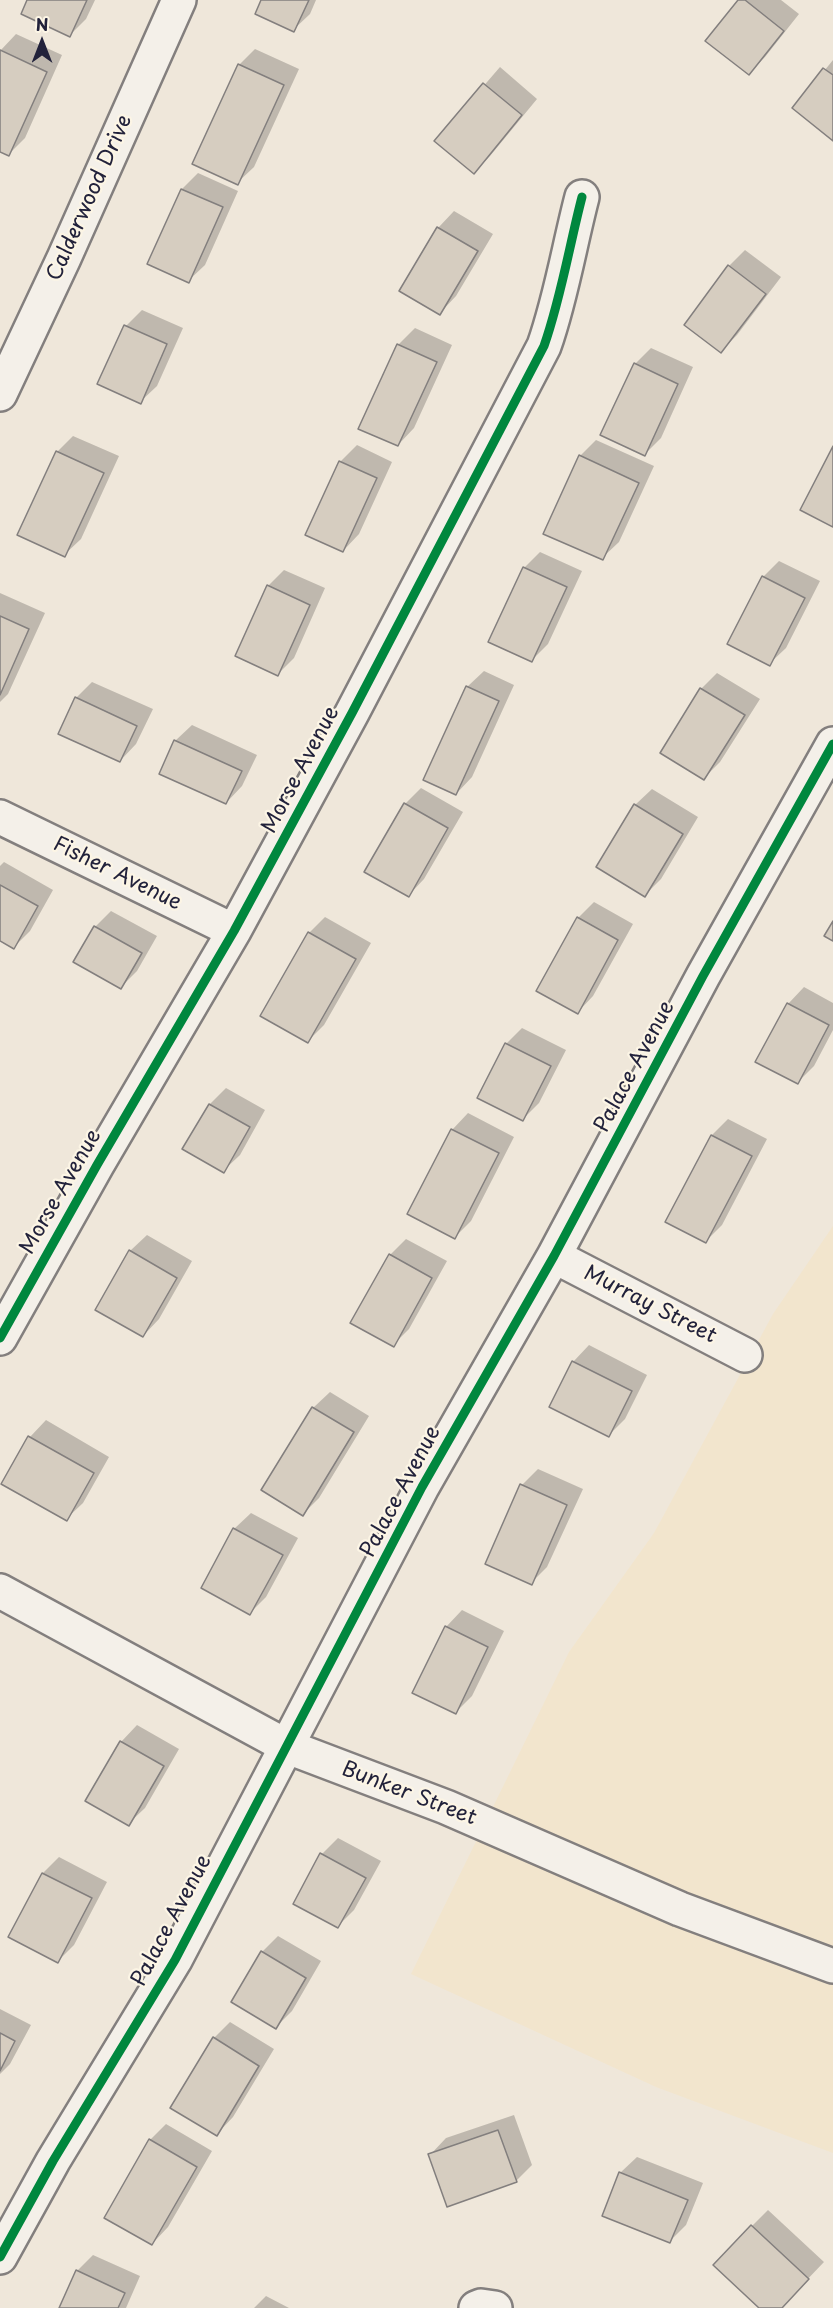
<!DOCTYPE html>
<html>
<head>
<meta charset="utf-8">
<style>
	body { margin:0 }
	#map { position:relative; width:833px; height:2308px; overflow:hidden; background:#efe7da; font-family:"Playpen Sans",sans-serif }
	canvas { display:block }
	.north { position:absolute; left:12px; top:12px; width:60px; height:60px; -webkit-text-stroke:4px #fcf5e5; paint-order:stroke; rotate:0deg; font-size:16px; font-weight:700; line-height:24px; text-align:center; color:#22223b }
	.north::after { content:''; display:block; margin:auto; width:21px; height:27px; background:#22223b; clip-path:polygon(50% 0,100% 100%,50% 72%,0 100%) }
</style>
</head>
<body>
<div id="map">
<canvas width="833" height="2308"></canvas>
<div class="north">N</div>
</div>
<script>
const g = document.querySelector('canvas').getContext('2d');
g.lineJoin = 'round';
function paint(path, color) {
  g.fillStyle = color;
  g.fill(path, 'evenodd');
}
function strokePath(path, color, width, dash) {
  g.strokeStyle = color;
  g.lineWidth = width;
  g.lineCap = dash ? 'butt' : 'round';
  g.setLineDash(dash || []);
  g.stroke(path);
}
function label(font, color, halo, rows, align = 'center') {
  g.font = font + ' "Playpen Sans",sans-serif';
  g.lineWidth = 4.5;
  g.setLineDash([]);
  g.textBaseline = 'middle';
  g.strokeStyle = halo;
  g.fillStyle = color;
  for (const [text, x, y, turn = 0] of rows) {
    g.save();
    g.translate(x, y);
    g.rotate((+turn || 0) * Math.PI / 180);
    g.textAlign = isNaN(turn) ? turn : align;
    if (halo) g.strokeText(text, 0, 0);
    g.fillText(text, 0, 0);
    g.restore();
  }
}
paint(new Path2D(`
	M833,1226V2153L656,2087L411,1974L569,1652L654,1533L773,1314Z`), '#f2e5cd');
paint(new Path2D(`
	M29,0H95L86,19L70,35Z
	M263,0H316L310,14L293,30Z
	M739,0H781L799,14L765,57L749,73Z
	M16,34L62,55L25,138L9,154L0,150V51Z
	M255,49L299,69L254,167L237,183L239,65Z
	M833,60V139L794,108Z
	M500,67L537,99L490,156L474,172L436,141Z
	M198,173L238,191L205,265L188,281L149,263L182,189Z
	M454,211L493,234L456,296L440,313L401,290L438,228Z
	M745,250L781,277L737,335L721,351L729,266Z
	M142,310L183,328L157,386L140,402L126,326Z
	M415,328L452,345L414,428L398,445L360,428L399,344Z
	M651,348L693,367L661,438L645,454L635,364Z
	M73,436L119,456L81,539L64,555L57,452Z
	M596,440L654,466L619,542L602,558L580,456Z
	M357,445L392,462L359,534L343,551L307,534L341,461Z
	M540,552L582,571L548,644L532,660L524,568Z
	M779,561L820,581L786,648L769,664L763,577Z
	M284,570L325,588L294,658L278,674L268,586Z
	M0,593L45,613L8,694L0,702Z
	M484,671L514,685L472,777L456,794L467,687Z
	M717,673L760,699L720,762L704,778L701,689Z
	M92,682L153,709L136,744L120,761L76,698Z
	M192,725L257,755L242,786L226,803L175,741Z
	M421,788L463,812L424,879L408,896L405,804Z
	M652,789L698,817L661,879L645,895L635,805Z
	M4,862L53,890L30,931L14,947L0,939V866Z
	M594,902L633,924L593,996L577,1013L578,918Z
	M111,911L157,936L137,971L121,987L95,927Z
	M325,917L371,943L324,1025L308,1041L309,933Z
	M804,987L833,1003V1030L814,1066L798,1082L788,1004Z
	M522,1028L566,1050L539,1103L523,1119L506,1044Z
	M226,1088L265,1110L240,1155L223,1171L210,1104Z
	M468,1113L514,1137L471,1221L455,1237L452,1130Z
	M728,1119L767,1139L722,1225L706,1241L712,1135Z
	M147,1235L192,1261L159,1319L143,1336L130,1251Z
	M406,1239L447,1261L409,1329L393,1345L390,1255Z
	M589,1345L647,1375L625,1419L609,1435L573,1362Z
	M330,1392L369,1416L319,1498L303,1514L313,1408Z
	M46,1420L109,1457L83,1503L66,1519L3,1483L30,1437Z
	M538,1469L583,1489L547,1567L531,1583L522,1485Z
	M251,1513L298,1538L266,1597L250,1613L234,1529Z
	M462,1610L504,1631L472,1696L456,1712L446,1627Z
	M137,1725L179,1749L145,1808L128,1824L87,1800L121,1742Z
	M338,1838L381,1861L354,1910L338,1926L322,1854Z
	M59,1857L107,1882L74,1945L58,1961L43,1873Z
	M278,1936L321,1961L292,2011L276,2027L262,1952Z
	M0,2009L31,2025L10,2064L0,2074Z
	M230,2022L274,2049L233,2117L217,2134L214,2038Z
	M514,2115L532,2165L516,2181L430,2155L446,2138Z
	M166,2124L212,2151L168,2227L152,2244L150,2140Z
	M637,2157L703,2183L686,2225L670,2241L620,2173Z
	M768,2210L824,2262L780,2308H762L752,2226Z
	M93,2255L140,2276L126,2308H60L77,2271Z
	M266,2296L289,2308H254Z`), '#0003');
const building = new Path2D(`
	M27,0H87L70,37L21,14Z
	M261,0H309L294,32L255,14Z
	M738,0H745L784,31L749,75L705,41Z
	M0,50L47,72L9,156L0,152Z
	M238,64L284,85L238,185L192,164Z
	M823,68L833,75V141L792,108Z
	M483,83L522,115L474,174L434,141Z
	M181,189L223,207L189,283L147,264Z
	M437,227L478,251L440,315L399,291Z
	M728,265L766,294L721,353L684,325Z
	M124,325L167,344L141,404L97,384Z
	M397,344L437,362L398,446L358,429Z
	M634,363L678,384L645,456L600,435Z
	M833,446V527L800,510Z
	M56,451L104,473L65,557L17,535Z
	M579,455L639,483L603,560L543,534Z
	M339,461L377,478L343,552L305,535Z
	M523,567L567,587L532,662L488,642Z
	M762,576L805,598L770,666L727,644Z
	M267,585L310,605L278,676L235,656Z
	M0,616L29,629L0,695Z
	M466,686L499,701L456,795L423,780Z
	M700,688L745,715L704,780L660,753Z
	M75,697L137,726L120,762L58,734Z
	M174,740L242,771L226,804L159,774Z
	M404,803L448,828L409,897L364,872Z
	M634,804L683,834L645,897L596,867Z
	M0,885L38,906L14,949L0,941Z
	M577,917L618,940L578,1014L536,991Z
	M833,921V941L824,936Z
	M94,926L142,953L121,989L73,962Z
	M308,932L356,959L308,1043L260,1016Z
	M787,1003L829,1025L798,1084L755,1062Z
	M505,1043L551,1066L523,1121L477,1098Z
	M209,1104L250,1127L224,1173L182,1149Z
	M451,1129L499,1153L455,1239L407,1214Z
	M711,1135L752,1156L706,1243L665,1222Z
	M129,1250L177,1278L143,1337L95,1310Z
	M389,1254L432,1278L394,1347L350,1323Z
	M572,1361L632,1391L609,1437L549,1407Z
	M312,1407L354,1432L303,1516L261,1490Z
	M28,1436L94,1473L67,1521L1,1484Z
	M520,1484L567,1505L532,1585L485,1564Z
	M233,1528L283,1555L250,1615L201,1588Z
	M445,1626L488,1647L456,1714L412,1693Z
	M120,1741L164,1766L129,1826L85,1801Z
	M320,1853L366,1878L338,1928L293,1904Z
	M42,1873L92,1898L58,1963L8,1937Z
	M261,1951L306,1978L276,2029L231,2002Z
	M0,2033L15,2041L0,2071Z
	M213,2037L259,2066L217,2136L170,2108Z
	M498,2130L517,2182L447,2207L428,2154Z
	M149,2139L197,2167L152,2245L104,2218Z
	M619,2172L688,2200L670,2243L602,2216Z
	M751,2225L809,2279L782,2308H759L713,2265Z
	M76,2270L125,2293L118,2308H59Z`);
paint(building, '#d6cdc0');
strokePath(building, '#837f7e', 1.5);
const street = new Path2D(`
	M0,394L64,258L179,0
	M0,817L234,931
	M554,1256L745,1355
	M0,1338L97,1165L234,931L352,713L544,346C561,298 569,247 582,197
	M0,1591L288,1747L446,1807L680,1909L833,1966
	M0,2257L53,2161L175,1960L422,1487L554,1256L703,976L833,744
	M476,2308L481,2306L495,2308`);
strokePath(street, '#837f7e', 38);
strokePath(street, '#f4f0e9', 33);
strokePath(new Path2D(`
	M0,1338L97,1165L234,931L352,713L544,346C561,298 569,247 582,197
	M0,2257L53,2161L175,1960L422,1487L554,1256L703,976L833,744`), '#00873e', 9);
label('21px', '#22223b', '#fcf5e5', [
	["Calderwood Drive",90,198,-66],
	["Morse Avenue",301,770,-62],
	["Fisher Avenue",117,874,26],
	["Palace Avenue",635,1067,-62],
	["Morse Avenue",61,1192,-60],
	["Murray Street",650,1305,27],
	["Palace Avenue",401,1492,-62],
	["Bunker Street",409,1794,21],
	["Palace Avenue",172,1921,-62]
]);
</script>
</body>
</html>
